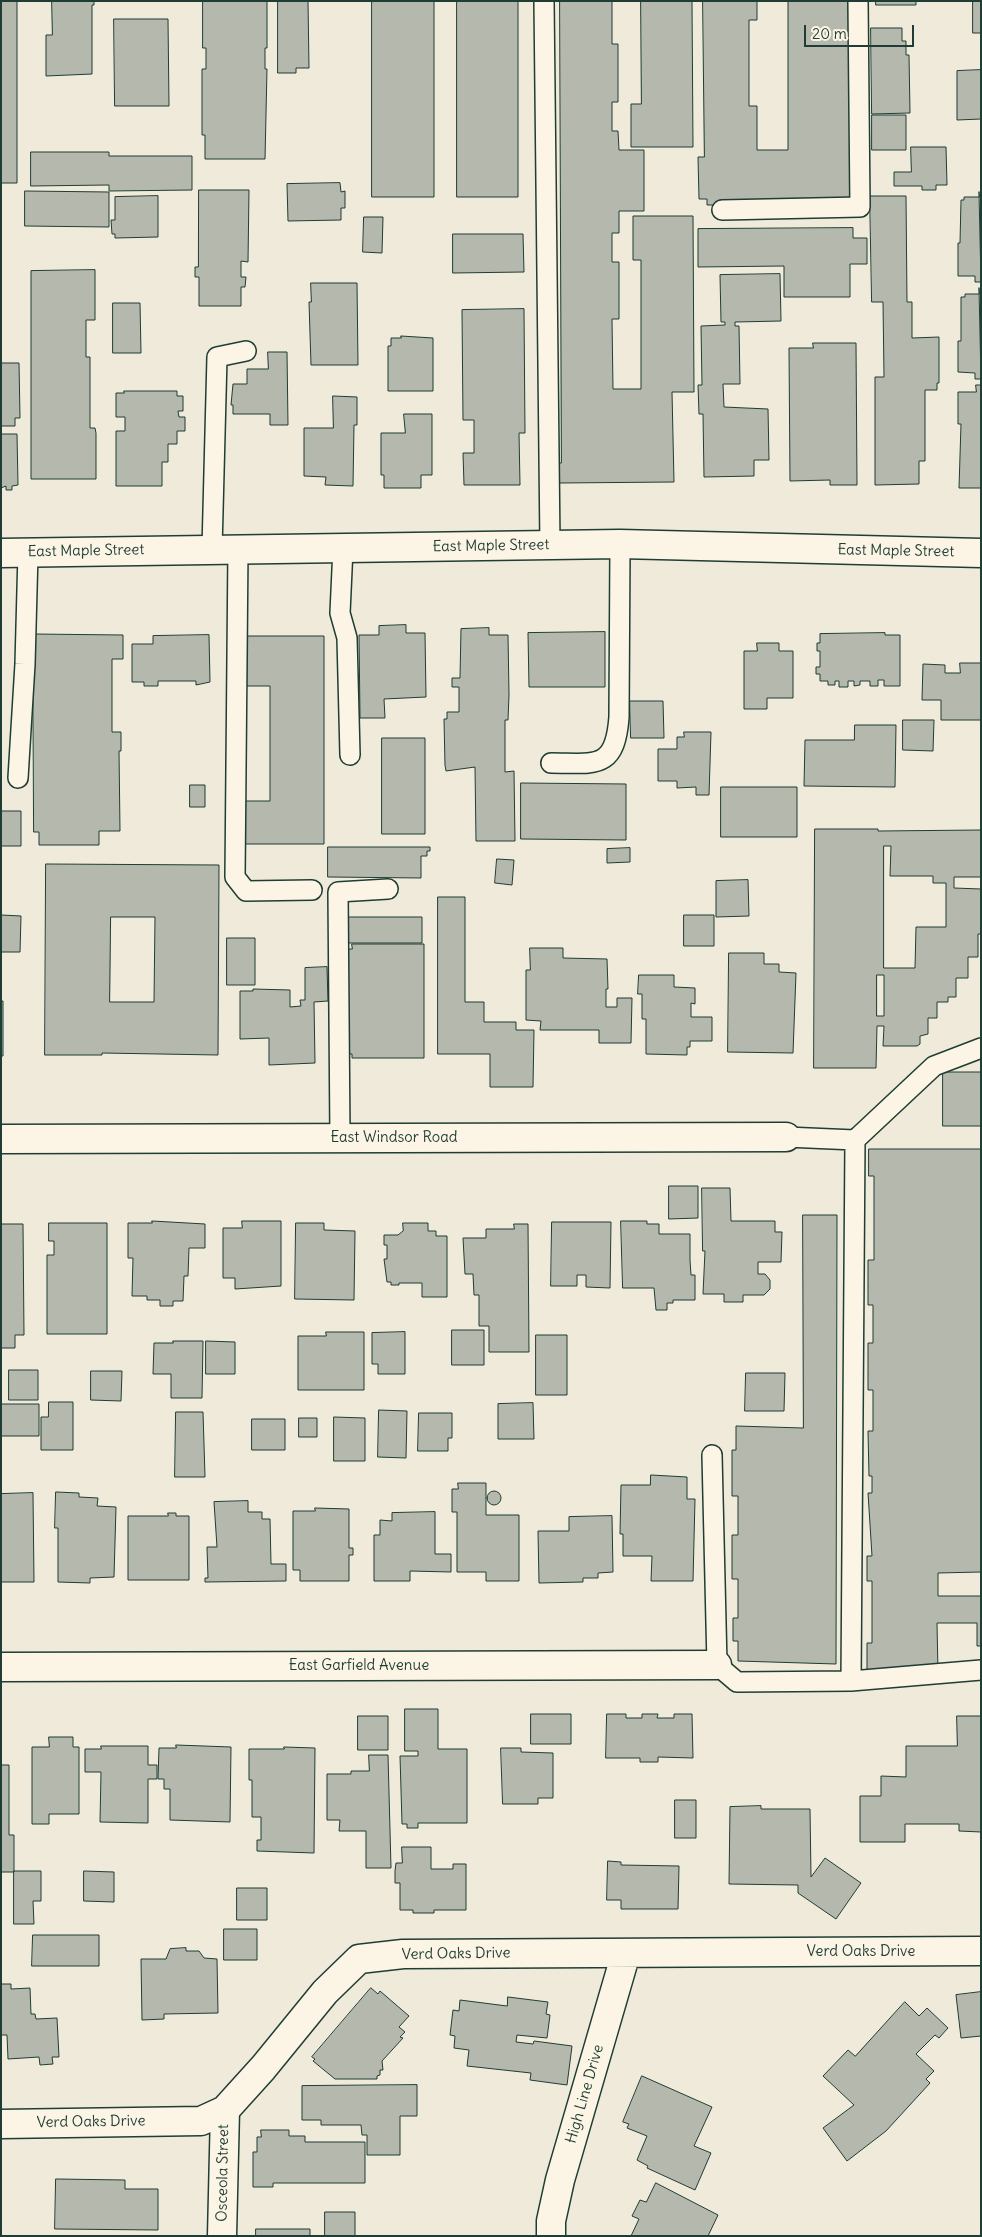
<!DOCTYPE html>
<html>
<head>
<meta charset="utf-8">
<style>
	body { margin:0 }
	#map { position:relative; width:982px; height:2237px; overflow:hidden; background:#efeada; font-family:Delius,sans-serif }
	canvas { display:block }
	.frame { position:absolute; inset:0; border:2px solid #1f3d34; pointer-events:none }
	.scale { position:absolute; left:804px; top:25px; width:110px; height:22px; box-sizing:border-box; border:2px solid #1f3d34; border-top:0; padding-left:6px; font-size:15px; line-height:18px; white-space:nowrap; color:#1f3d34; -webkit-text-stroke:4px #fcf5e5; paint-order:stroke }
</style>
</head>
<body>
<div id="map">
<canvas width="982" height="2237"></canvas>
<div class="frame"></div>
<div class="scale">20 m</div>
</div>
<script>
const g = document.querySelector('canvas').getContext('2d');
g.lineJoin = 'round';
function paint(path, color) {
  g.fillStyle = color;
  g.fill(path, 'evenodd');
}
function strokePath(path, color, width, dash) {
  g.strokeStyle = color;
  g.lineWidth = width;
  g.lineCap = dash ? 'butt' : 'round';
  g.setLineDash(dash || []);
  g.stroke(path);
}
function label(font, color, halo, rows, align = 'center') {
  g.font = font + ' Delius,sans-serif';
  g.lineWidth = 5;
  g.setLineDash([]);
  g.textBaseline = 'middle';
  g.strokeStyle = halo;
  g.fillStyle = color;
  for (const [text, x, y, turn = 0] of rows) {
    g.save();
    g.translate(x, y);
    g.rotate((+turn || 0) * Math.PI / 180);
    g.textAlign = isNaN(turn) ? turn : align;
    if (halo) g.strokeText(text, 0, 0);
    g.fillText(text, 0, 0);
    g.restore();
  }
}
const building = new Path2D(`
	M1,1H17V183H1Z
	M52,1H94V5H92V74L46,76V35H52Z
	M203,1H267V48H265V69H267L265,159H205V135H202V69H206V48H203Z
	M278,1H308L309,68H296V73H278Z
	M372,1H434V197H372Z
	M457,1H518V197H457Z
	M560,1H612V44H618V102H612V131H618L619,150H644V211H619V233H612V262H619V319H612L613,389H641V260H633V216H693L694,392H672L674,482L559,483V463H561Z
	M641,1H692L693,147H631V104H641Z
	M703,1H757V20H749V106H757V150H788V1H852L854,204L707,205V199H699L698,157H704Z
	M876,1H916V5H876Z
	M973,1H981V33H973Z
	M114,19H168L169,106H115Z
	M871,28H902V41H906V55H909L910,113L872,114Z
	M981,70V119L957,120V71Z
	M872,115H906V150H872Z
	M911,147H946L947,185H936V190H922V186H894V172H911Z
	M31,152H109V156H192V190L109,191V185L31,186Z
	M340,183L341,192L345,191V208H341V220L288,221L287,184Z
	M199,190H249L248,262L241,261V277H246L245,287H241V306H199V277H195V267H198Z
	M25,191L109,192V227L25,226Z
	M979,192L981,282H975V276H958V243H960L961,200H964V197H979Z
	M158,196V237L115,238V234H112L111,220H115V197Z
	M870,196H906L907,302H912V338L939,337V383H937V390H925V461H919V484L875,485V377H884L883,302H872Z
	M364,217H383L382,253L363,252Z
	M853,228V238H867V264H850V297H784V266L698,267V229Z
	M453,234H523L524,272L453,273Z
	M95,270V320H86V357H90V428H95L96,433V479H31V271Z
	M780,274L781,321L735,322V326H739L740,384H723L724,407L768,409L769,460H754V476L704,477L703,414H699L698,385H702L701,326L725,325V322H721L720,275Z
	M311,283H357L358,365H311L309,302H311Z
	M979,288L981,379H975V373L958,372V341H961V297H965V294H979Z
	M113,303H140L141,353H113Z
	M524,309L525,433H519L520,485H464L463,453H474V420H463L462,310Z
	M401,336L433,338V391H388V346H391V338H401Z
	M813,343H856L857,485H830V480L790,481L789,348H813Z
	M268,352H287L288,425H270V414H233V405H231L233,384H247V369H268Z
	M1,363H19L20,418H15V426H1Z
	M976,385H981V488H959L961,424H958V392H976Z
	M124,391H177V396H183V411H178L179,417H185V431H177V444H168V462H162V486H116V431H125V417H116V393H124Z
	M333,396L357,397V425H354L353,486L325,485L326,477L304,476V428H333Z
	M404,414H432V475H421V488H384V475H381V433H405Z
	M1,434H17L18,485L12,486V490H6V486L1,488Z
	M406,625V633H425L426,697L384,699L385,718H360L359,635H379V626Z
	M489,628V635H508L509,695L508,720H505V772L514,771L515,841H476L475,767L446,771L445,765L444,719H447V712H459V687H452V678H460L461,629Z
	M605,632V687H529L528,633Z
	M885,633V635H900V686H884V680H878V686H870V681H860V685L854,686V681H848V687H839V681H835V685H828V681H820V674H816V667H820V651H817V643H820V634Z
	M33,634L123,635V659H112V732H121V751H119L120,831H99V845H39V832H34Z
	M209,635L210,682L196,685V681H158V686H144V682H132V644H153V636Z
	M243,636H324V844H242V801H270V686H243Z
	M757,643H779V651H793V698H767V709H744V651H757Z
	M960,663H981V720H941V700H922L923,664L945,665V673H960Z
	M630,701H663L664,738H631Z
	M903,720H934L933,751L903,750Z
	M855,725H896L895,787L804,786L805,740H854Z
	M684,732H711L709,795H696V787L677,788V781H658V749H677V737H684Z
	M382,738H425V834H382Z
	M521,783L626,784V840L521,839Z
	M190,785H205V807H190Z
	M721,787H797V837H721Z
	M1,811H21V846H1Z
	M815,829H878V831L981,830V877H954V888L981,889V934H978V957H968V978H956V997H948V1002H937V1018H928V1034L920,1036V1044L917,1046H883L884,1026H877L876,1068H814ZM884,846H891L890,876H933V883H946V927H916L915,968H884ZM877,975H884V1016H877Z
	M328,847H430V851H427V856H421V878L328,877Z
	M630,848V862L607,863V849Z
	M497,859L514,860L512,885L495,883Z
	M46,864L219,865L218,1055L102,1053V1055H45ZM111,917H155L154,1002H110Z
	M748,880L749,916L716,917V881Z
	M438,897H465V1002H484V1022H516V1030H534L533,1087H490V1054H438Z
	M1,915L21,916L20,952H1Z
	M684,915H714V946H684Z
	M345,917H422V943H345Z
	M227,938H255V985H227Z
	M352,944H424V1058H352V1054H348V949H352Z
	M530,948H563V958L607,959L608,989H606V1007H617V998H632L631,1043H599V1030H540L541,1021L526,1020V970H530Z
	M729,953H764V964H779V972L796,973L793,1053L728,1052Z
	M327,967L328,1001L314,1002L315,1063L269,1065V1038L240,1039V991H253V989L290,990V1007L301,1006L300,1000H305V968Z
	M639,975H674V987L695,988V1004L691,1003V1017H712V1041H690V1047H687V1055L646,1054V1019H642V994H638Z
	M1,1001H3V1056H1Z
	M943,1072H981V1126H943Z
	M869,1149H981V1572L938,1573V1596H981V1646H977V1623H937L938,1672H867V1643H872V1581H867V1556H872L868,1493H872V1476H869L868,1431H873V1390H868V1343H873V1305H868V1260H874V1176H869Z
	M669,1186H698V1218L669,1219Z
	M702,1188H730L731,1221H775V1232H782L781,1262H758V1274H765L770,1280V1289L764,1295H743V1302H724V1294H703L705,1251H703Z
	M803,1215H837L836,1664L738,1661V1641H733V1618H738V1579H732V1535H738V1496H732V1450H736V1426L803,1428Z
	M152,1221L205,1224V1248H189L188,1276H184L183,1301H173V1306H160V1300H147V1296H132L133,1258H128V1223H152Z
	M242,1221H281V1286L235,1289V1278H223V1228H242Z
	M621,1221H647V1224H659V1234H690V1260L691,1275H695V1300H673V1303H667V1310H656L654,1288H623Z
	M552,1222H611L610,1288L586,1287V1275H577V1286H551Z
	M49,1223H107V1334H47V1255H54V1241H49Z
	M296,1223H324V1230L355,1231L354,1300L295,1299Z
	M403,1223H428V1231H436V1236H447V1297H422V1283H399V1285H391V1282H387L384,1259H387V1245H384V1235H398L403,1231Z
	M1,1224H23L24,1335H15V1348H1Z
	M514,1224H528L529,1352H489V1326H479V1295H474L473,1274H465L463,1238H486V1229H514Z
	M452,1330H484V1365H452Z
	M326,1332H364V1390H298V1336H326Z
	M405,1332V1374H378V1364H372V1333Z
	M536,1335H567V1395H536Z
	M173,1341H203L202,1398H171V1374H153L154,1343H173Z
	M206,1341L235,1342V1374H206Z
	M9,1370H38V1400H9Z
	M91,1371H122L121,1401L91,1400Z
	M746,1373H785L784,1411H745Z
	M49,1402H73V1450H41V1417H48Z
	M533,1403L534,1439H498V1404Z
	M1,1404H39V1436H1Z
	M379,1410L407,1411L406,1458L378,1457Z
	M176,1412H203L205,1477H175Z
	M419,1413H452V1438H448V1451H418Z
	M334,1417L365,1418V1461H334Z
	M299,1418H317V1437H299Z
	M252,1419H285V1450H252Z
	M651,1475L687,1477V1499H695L693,1581H651L652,1556H623V1534H620L621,1485H650Z
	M458,1483H486V1515H519V1581H486V1572H457V1512H452V1489H458Z
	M487 1498a7 7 0 1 1 14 0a7 7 0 1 1-14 0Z
	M56,1492L79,1493V1497L98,1498L97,1506L116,1507L114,1577L90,1578V1583L58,1582V1528H55Z
	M33,1493L34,1582H1V1494Z
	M248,1501V1512H262V1519H270L271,1564H286V1581L205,1582V1578H208L207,1547H217L214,1502Z
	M315,1508L349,1509V1548H353V1555H349V1581H300V1570H293V1511H315Z
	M435,1512V1554H451V1572L410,1571V1581H374V1535H380V1520L392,1521V1513Z
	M168,1513H176V1516H189V1580H128V1516H168Z
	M612,1516L613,1572L598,1573V1578H583V1582L539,1583L538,1531H569V1517Z
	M405,1709H438V1749H467V1823H418V1828H407V1824H402L400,1756H418V1751H405Z
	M531,1714H571V1744H531Z
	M607,1714H626V1718H642V1714H658L657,1718H674V1714H692L693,1758L658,1757V1762H640V1758H606Z
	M358,1716H388V1750H358Z
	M957,1716H981V1832L959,1831V1824H905V1842H860V1796H881V1776L906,1777V1746H957Z
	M49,1737H73V1747H79V1814H49V1824H32V1747H49Z
	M176,1745L231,1747L230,1822L170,1820V1789H164V1779H158L159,1748H176Z
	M101,1746H148V1765H157V1779H148V1823L100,1822L101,1772H85V1749H101Z
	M284,1747L315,1748L314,1853L257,1851V1840H261V1817H252V1780H249V1749H284Z
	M501,1748H521V1752L553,1753V1798H538V1804H503Z
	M369,1755H388L391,1868H366V1831H339L340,1820H327V1774H351V1771H369Z
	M1,1765H9V1835H14V1872H1Z
	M675,1800H696V1838H675Z
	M761,1806V1809H810L811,1877L825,1858L861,1883L836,1919L798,1893V1885L729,1884L730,1807Z
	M402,1847H431V1869H453V1864H466V1910H434V1913H413V1910H400V1883H395V1871L396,1863H402Z
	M608,1861L621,1862V1865L679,1866L678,1909H621V1900H607Z
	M14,1871H41V1901H33L34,1924H14Z
	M84,1871L114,1872V1902L84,1901Z
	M237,1888H267V1920H237Z
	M224,1929H257V1960H224Z
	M33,1935H99V1966H32Z
	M186,1948V1951H199L204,1958L217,1959L218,2013L164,2014V2019L142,2020L141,1959H166L170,1949Z
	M1,1984H11V1989L30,1988L31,2014H35L36,2019L57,2018L59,2057H52L53,2064L40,2065L39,2057L8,2059L7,2035H1Z
	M371,1988L378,1994L380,1991L409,2016L399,2027L405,2032L400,2037L403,2038L382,2061L383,2070H380V2075L377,2076V2079H335L313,2061L315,2059L312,2057Z
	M981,1992V2036L961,2038L956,1995Z
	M508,1997L548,2002L546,2014L550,2015L547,2038L517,2035L516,2042L533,2044L534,2041L572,2046L567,2085L530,2080L531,2073L467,2066L469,2050L454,2048L455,2036L450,2035L453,2010L459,2011L460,2000L507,2006Z
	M905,2002L919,2016L927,2008L948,2028L939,2038L935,2035L916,2054L934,2071L926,2079L930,2083L886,2131L847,2161L823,2128L854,2105L823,2076L848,2050L855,2056Z
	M642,2076L712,2107L694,2146L711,2153L695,2190L647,2168L648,2166L637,2160L647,2136L627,2128L629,2124L623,2122Z
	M417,2085V2116H400V2155H367V2135H362L361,2125H321V2120H302V2086Z
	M261,2130H289V2136H305V2142H365V2183H273V2187H253V2152H257V2137H261Z
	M56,2179L125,2180V2189H158V2230L55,2229Z
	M656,2183L718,2215L708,2236H631L639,2219L632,2216L640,2200L646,2202Z
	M325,2212H355V2236H325Z
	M256,2229H310V2236H256Z`);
paint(building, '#b5b9ad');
strokePath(building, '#1f3d34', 1);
const lane = new Path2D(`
	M544,1L550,545
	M722,210L860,207L858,1
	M238,548L235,877L246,891L312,890
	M343,548L340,613L347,638L350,755
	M212,549L217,357L246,351
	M551,763C595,763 615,771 619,717L620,544
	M18,778L25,664L28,553
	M786,1137L855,1140L851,1681
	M340,1138L338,892L388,889
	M855,1140L934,1066L981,1048
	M712,1455L717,1665L737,1682L851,1681L981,1670`);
const street = new Path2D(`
	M1,553L620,544L981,553
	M1,1139L786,1137
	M1,1667L717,1665
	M1,2124L201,2121L225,2110L263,2068L325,1992L359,1959L403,1954L981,1951
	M222,2236L225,2110
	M551,2236V2221L560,2180L626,1953`);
strokePath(lane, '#1f3d34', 22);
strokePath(street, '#1f3d34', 31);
strokePath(lane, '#fcf5e5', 19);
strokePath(street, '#fcf5e5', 28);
label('15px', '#1f3d34', '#fcf5e5', [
	["East Maple Street",491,546,-1],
	["East Maple Street",86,551,-1],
	["East Maple Street",896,551,1],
	["East Windsor Road",394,1138],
	["East Garfield Avenue",359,1666],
	["Verd Oaks Drive",861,1952],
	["Verd Oaks Drive",456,1954,-1],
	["High Line Drive",585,2094,-74],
	["Verd Oaks Drive",91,2122,-1],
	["Osceola Street",223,2173,-89]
]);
</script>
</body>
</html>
